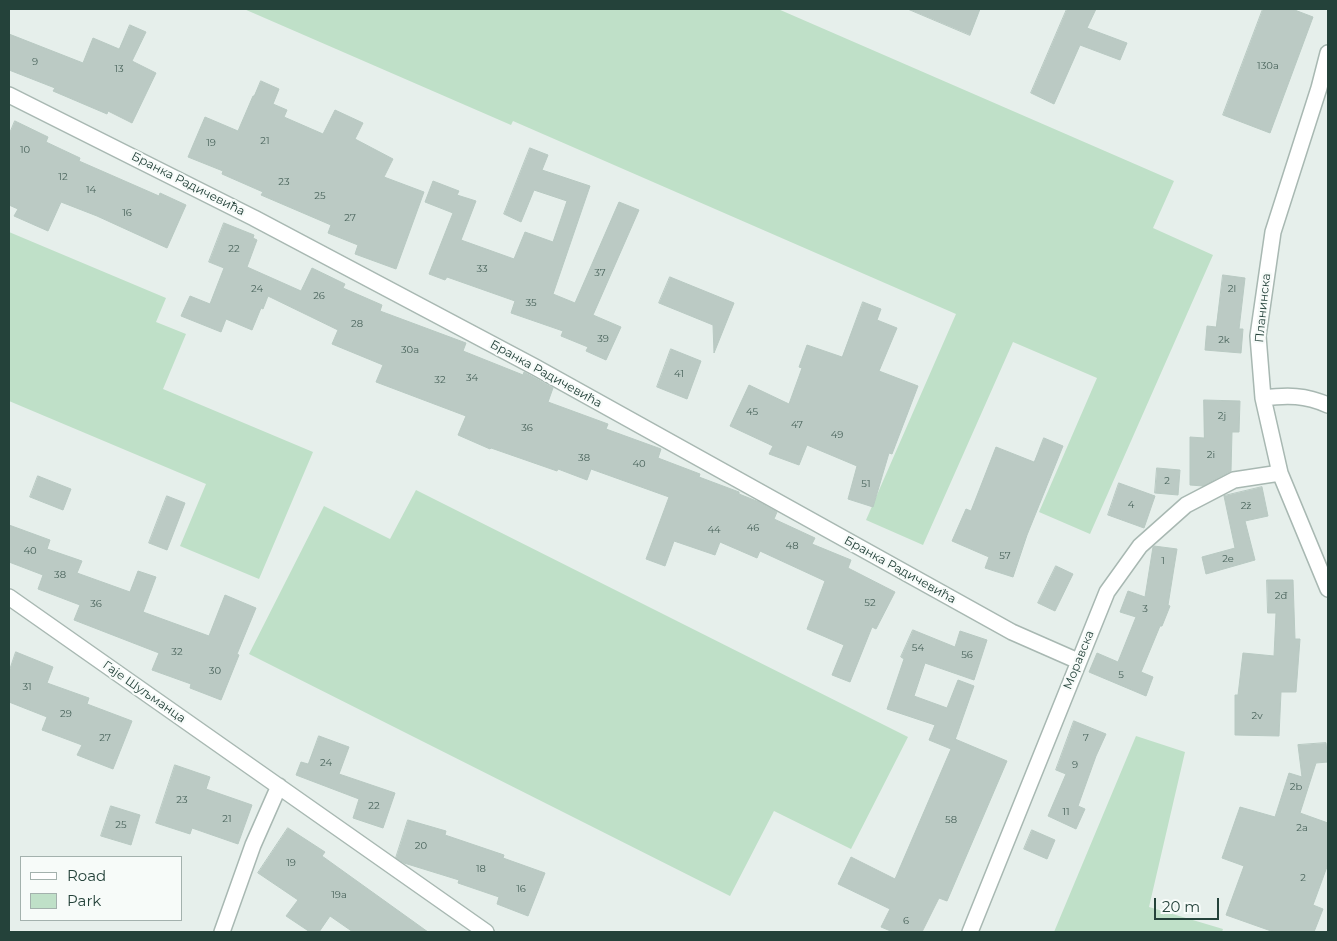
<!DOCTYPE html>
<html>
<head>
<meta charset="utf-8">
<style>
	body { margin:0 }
	#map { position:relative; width:1337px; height:941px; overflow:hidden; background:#e6efeb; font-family:Montserrat,sans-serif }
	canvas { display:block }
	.frame { position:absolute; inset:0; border:10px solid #24423a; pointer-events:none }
	.legend { position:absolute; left:20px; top:856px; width:162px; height:65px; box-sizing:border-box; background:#f7fbf9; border:1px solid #a3b1ad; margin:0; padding:6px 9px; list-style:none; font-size:15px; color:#24423a }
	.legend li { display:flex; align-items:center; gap:10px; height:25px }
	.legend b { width:25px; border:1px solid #a3b1ad }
	.scale { position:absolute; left:1154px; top:898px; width:65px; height:22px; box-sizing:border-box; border:2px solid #24423a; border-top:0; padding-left:6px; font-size:15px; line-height:18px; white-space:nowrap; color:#24423a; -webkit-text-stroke:4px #f7fbf9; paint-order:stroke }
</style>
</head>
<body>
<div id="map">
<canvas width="1337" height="941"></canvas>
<div class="frame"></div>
<ul class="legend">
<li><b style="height:6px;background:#fff"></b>Road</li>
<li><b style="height:14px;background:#bfe0c8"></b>Park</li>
</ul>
<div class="scale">20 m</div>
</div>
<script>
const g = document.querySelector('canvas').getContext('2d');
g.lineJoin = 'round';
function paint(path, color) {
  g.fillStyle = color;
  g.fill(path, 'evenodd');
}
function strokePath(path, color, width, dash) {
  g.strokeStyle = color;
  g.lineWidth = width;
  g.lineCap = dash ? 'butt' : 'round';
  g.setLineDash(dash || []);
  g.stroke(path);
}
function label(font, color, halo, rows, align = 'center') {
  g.font = font + ' Montserrat,sans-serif';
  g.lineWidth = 4.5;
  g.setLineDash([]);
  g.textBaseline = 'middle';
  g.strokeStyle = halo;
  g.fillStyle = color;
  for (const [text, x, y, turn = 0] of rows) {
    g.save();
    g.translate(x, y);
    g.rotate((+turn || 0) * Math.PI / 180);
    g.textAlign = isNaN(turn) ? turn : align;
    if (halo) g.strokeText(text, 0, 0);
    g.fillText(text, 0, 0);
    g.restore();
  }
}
paint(new Path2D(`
	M244,9H778L1174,181L1153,228L1213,255L1090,534L1039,512L1097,378L1013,342L923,545L866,520L956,314L513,121L511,125Z
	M9,232L166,298L156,322L186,334L163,389L313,452L259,579L180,546L206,484L9,401Z
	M416,490L908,737L851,849L774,811L730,896L249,654L324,506L390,539Z
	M1136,736L1185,752L1149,907L1223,929L1222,932H1054Z`), '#bfe0c8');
const building = new Path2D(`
	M908,9H980L970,35Z
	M1067,9H1096L1087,28L1127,43L1120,60L1080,45L1054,104L1031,93Z
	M1263,9H1292L1313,17L1270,133L1223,115Z
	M130,25L146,32L132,61L156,73L132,123L108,111L107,114L53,91L55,88L9,70V34L83,63L93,38L119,49Z
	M261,81L279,89L273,104L287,110L284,117L323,134L335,110L363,123L355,139L393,159L384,177L424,192L396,269L355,254L358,245L328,233L331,225L261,195L263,192L222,174L223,171L188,157L205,117L238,131L253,96H254Z
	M15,121L48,137L46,142L80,158L79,161L159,196L160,193L186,205L167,248L97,216L61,202L48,231L14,216L18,209L9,205V135Z
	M530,148L548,155L542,170L590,186L553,294L575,303L619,202L639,210L593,315L621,327L606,360L586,351L588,347L561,336L563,331L511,313L515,301L447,277L445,280L429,274L453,213L425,202L433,181L459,191L457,195L476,201L461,240L514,259L525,232L553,242L567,201L534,190L521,222L504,214Z
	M224,223L254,235L253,238L257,240L247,267L301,291L312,268L345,284L343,288L382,305L380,311L466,343L463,351L523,375L524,372L553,388L548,402L608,424L606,429L661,449L658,458L700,474L699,477L739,492V494L759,502L777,512L774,519L815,538L812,544L851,560L848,568L895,592L876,629L872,627L850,682L832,675L844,645L807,629L825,581L760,551L757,558L720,542L715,555L674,541L665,566L646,559L669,497L591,469L587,480L558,469L557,471L491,448L490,449L458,435L466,416L376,382L383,365L332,344L338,330L268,296L263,309L261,308L252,330L226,319L221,332L181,316L190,296L210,304L224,268L209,262Z
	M1223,275L1245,278L1239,329H1243L1241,353L1205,350L1207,326L1216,327Z
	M670,277L734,303L714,353L713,325L659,303Z
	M863,302L881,309L877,320L897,328L879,371L918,386L892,454L889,453L873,507L848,499L857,466L807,445L799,465L769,454L773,446L730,426L749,385L789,404L802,368L799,367L807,345L842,357Z
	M671,349L701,361L687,399L657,387Z
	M1204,400L1240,401L1239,432H1232L1231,471L1203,486L1190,485V437L1204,438Z
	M1044,438L1063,446L1027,535L1013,577L985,568L989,557L952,541L966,509L971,511L996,447L1034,462Z
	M1157,468L1180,470L1178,495L1155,493Z
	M38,476L71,489L63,510L30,497Z
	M1119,483L1155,496L1144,528L1108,515Z
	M1262,487L1268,516L1245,521L1255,560L1206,574L1202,557L1235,548L1224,496Z
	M167,496L185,503L167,550L149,543Z
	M9,525L50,540L47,549L82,561L77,573L130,592L138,571L156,577L143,612L209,636L225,595L256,608L237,654L239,655L221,700L190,688L191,684L152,670L159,653L74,620L80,605L38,589L43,575L9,562Z
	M1154,546L1177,549L1168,605L1170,606L1162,626H1160L1141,672L1153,677L1146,696L1089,672L1097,653L1118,662L1136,617L1120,612L1128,591L1145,597L1153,547Z
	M1056,566L1073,574L1055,611L1038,603Z
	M1267,580H1293L1295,639H1300L1296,692H1281L1279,736L1235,735V695H1238L1243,653L1274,656L1276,613H1268Z
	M913,630L955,647L960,631L987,640L974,680L925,663L914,696L947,708L958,680L974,686L955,740V739L1007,761L947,901L939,898L922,932H893L881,927L890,909L838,884L851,857L895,879L951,749L929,740L935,725L887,709L904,659L901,657Z
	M16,652L53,667L47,683L89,698L87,704L132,721L113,769L77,755L82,745L42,730L47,717L9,702V672Z
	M1074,721L1106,734L1096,756L1078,806L1085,809L1076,829L1048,816L1066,774L1056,770Z
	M319,736L349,747L339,774L395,793L383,828L353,818L359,799L296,775L301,762L308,764Z
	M1326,743L1328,762L1316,763L1300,813L1328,823V864L1313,905L1323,909L1314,932H1274L1226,915L1244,866L1222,858L1240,807L1275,817L1289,773L1302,777L1298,745Z
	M175,765L210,777L206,789L252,805L238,844L192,828L190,834L156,823Z
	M111,806L140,815L131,845L101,836Z
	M408,820L446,831L445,835L504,855L503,858L545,873L528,916L497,904L499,897L458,883L459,880L404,863L396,858Z
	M288,828L325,852L322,856L428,932H353L330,916L319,932H310L286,916L298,900L258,873Z
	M1032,830L1055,840L1047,859L1024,849Z`);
paint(building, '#bbcac4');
strokePath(building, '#b8c9c2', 1);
const minor = new Path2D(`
	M1328,53L1319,88L1273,232L1258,336L1263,398L1280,473L1328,589
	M9,95L254,218L535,367L1012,632L1078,661
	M1263,398C1288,395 1305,395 1328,405
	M9,597L486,932
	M222,932L253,845L279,786
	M970,932L1107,592L1140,546L1186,505L1234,480L1280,473`);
strokePath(minor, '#a8b8b2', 18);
strokePath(minor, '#fff', 15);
label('10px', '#4a645c', null, [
	["9",35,62],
	["130a",1268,66],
	["13",119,69],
	["21",265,141],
	["19",211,143],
	["10",25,150],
	["12",63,177],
	["23",284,182],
	["14",91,190],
	["25",320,196],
	["16",127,213],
	["27",350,218],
	["22",234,249],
	["33",482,269],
	["37",600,273],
	["24",257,289],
	["2l",1232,289],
	["26",319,296],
	["35",531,303],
	["28",357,324],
	["39",603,339],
	["2k",1224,340],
	["30a",410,350],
	["41",679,374],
	["34",472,378],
	["32",440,380],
	["45",752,412],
	["2j",1222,416],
	["47",797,425],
	["36",527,428],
	["49",837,435],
	["2i",1211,455],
	["38",584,458],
	["40",639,464],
	["2",1167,481],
	["51",866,484],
	["4",1131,505],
	["2ž",1246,506],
	["46",753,528],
	["44",714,530],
	["48",792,546],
	["40",30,551],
	["57",1005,556],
	["2e",1228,559],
	["1",1163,561],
	["38",60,575],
	["2đ",1281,596],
	["52",870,603],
	["36",96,604],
	["3",1145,609],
	["54",918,648],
	["32",177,652],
	["56",967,655],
	["30",215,671],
	["5",1121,675],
	["31",27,687],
	["29",66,714],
	["2v",1257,716],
	["27",105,738],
	["7",1086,738],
	["24",326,763],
	["9",1075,765],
	["2b",1296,787],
	["23",182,800],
	["22",374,806],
	["11",1066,812],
	["21",227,819],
	["58",951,820],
	["25",121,825],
	["2a",1302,828],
	["20",421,846],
	["19",291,863],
	["18",481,869],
	["2",1303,878],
	["16",521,889],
	["19a",339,895],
	["6",906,921]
]);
label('12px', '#24423a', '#f7fbf9', [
	["Бранка Радичевића",188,184,27],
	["Планинска",1263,308,-84],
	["Бранка Радичевића",546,374,29],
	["Бранка Радичевића",900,570,29],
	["Моравска",1079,660,-68],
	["Гаје Шуљманца",144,692,35]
]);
</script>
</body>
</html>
